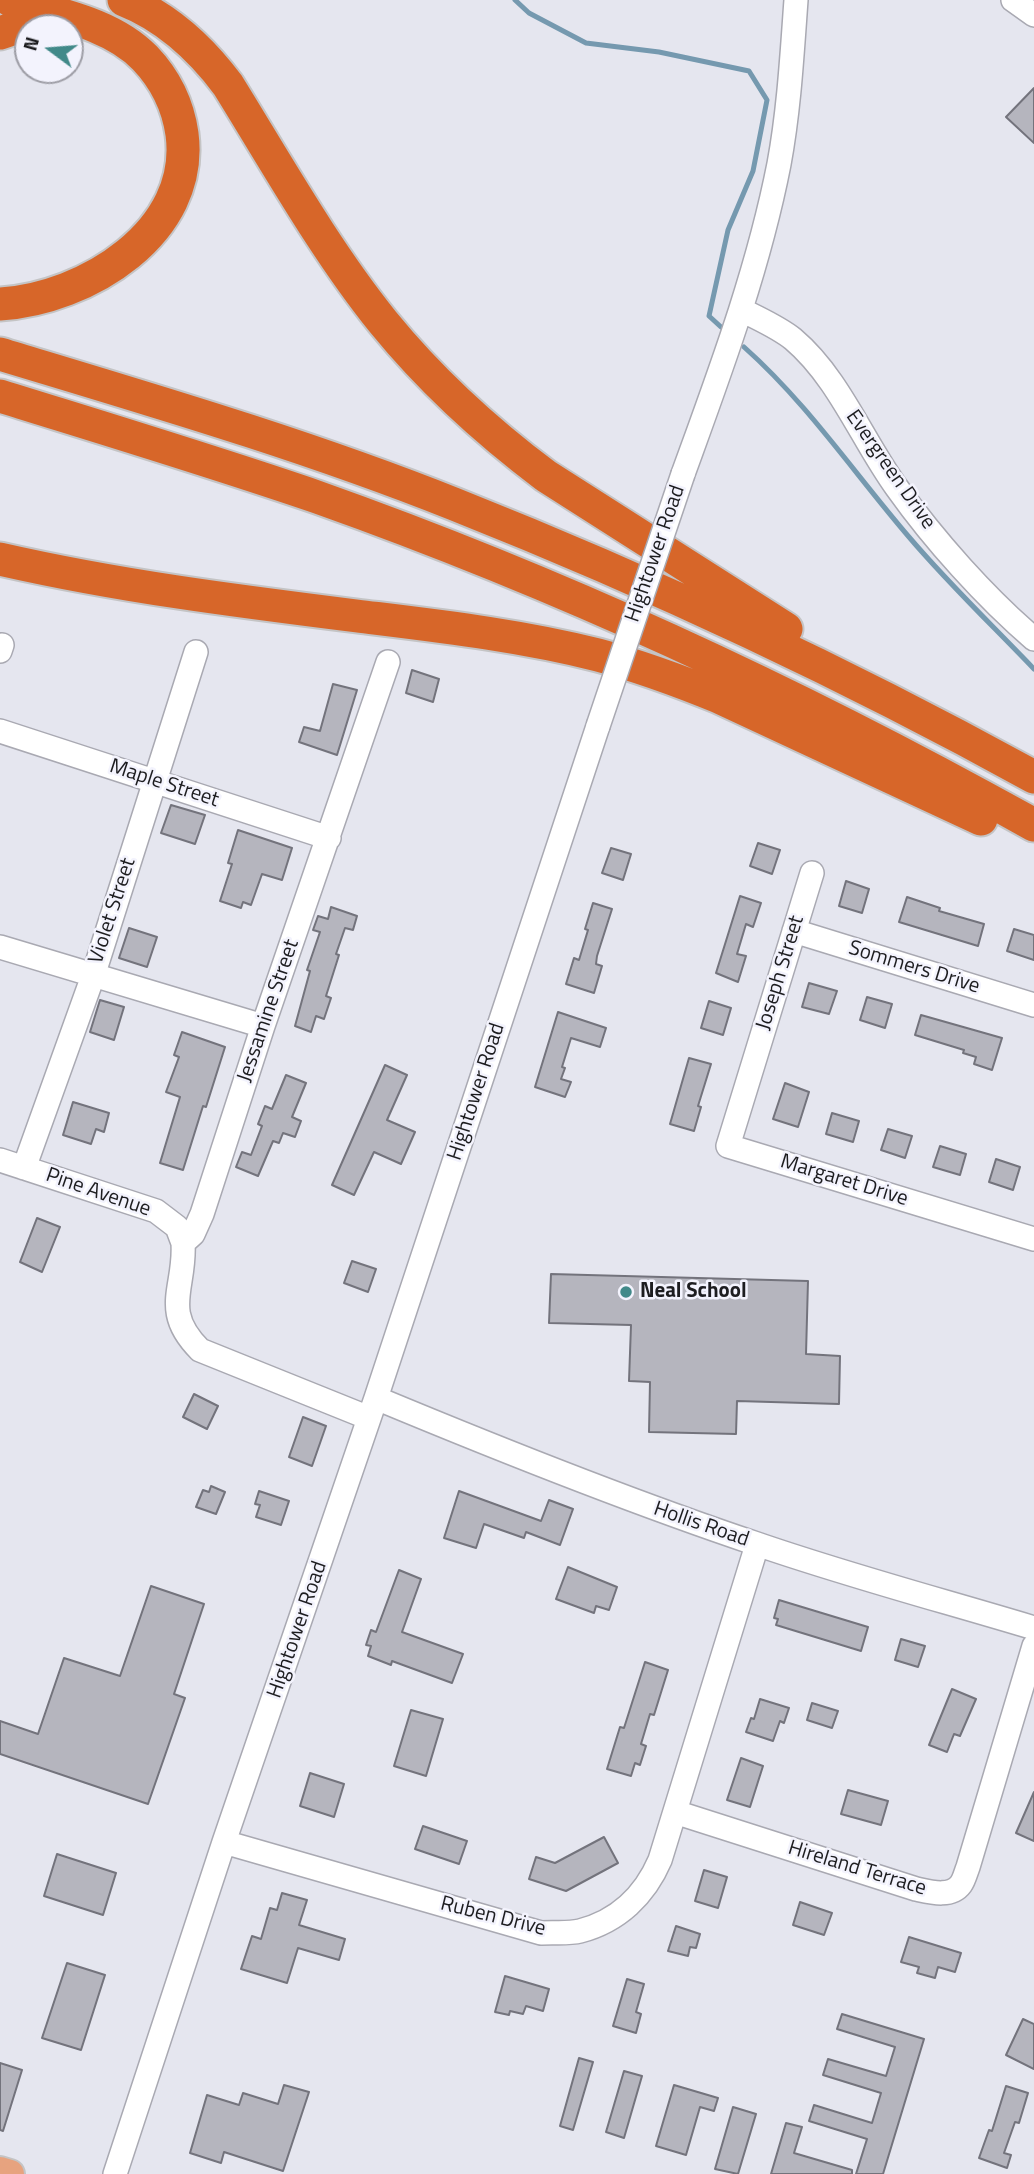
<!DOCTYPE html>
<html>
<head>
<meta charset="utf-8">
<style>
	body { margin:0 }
	#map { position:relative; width:1034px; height:2174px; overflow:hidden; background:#e5e6ef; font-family:"Titillium Web",sans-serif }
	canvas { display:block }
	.north { position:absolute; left:14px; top:14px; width:70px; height:70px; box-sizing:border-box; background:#f3f3fd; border:2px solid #9d9da5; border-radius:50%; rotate:286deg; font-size:19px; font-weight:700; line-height:28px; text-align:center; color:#1d1d20 }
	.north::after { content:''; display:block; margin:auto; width:24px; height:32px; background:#418989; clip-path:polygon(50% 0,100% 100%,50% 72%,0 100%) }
</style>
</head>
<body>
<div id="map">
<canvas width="1034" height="2174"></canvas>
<div class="north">N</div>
</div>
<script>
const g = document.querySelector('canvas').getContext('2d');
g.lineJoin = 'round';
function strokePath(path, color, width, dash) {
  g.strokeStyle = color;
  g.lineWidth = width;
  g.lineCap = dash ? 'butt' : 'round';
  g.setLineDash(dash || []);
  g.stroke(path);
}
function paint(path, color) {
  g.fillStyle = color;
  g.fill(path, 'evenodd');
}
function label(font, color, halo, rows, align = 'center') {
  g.font = font + ' "Titillium Web",sans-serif';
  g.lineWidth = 5;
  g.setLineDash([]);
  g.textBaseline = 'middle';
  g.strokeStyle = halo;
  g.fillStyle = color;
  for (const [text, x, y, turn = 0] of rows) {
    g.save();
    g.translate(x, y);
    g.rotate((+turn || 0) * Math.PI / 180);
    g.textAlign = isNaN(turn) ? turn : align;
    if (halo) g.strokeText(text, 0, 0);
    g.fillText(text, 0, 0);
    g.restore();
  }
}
strokePath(new Path2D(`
	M515,0L529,13L586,43L659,52L749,71L767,100L753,171L728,230L709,316L721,327
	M744,347C807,403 854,473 909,537C948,583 992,625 1034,669`), '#7599af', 5);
const building = new Path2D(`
	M1034,88V143L1006,117Z
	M412,670L439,679L433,702L406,693Z
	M333,684L357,690L337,755L299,742L304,727L320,731Z
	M171,805L205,815L195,844L161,833Z
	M238,830L292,848L282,880L262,874L251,905L243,902L241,908L220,901L232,864L228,863Z
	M758,843L780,850L772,874L750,866Z
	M611,848L631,854L623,880L602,873Z
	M846,881L869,889L862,913L839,906Z
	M740,896L761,903L753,927L746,924L737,954L746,956L738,982L716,973Z
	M907,897L940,908L939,911L984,924L978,946L899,922Z
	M593,903L612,909L597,956L596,964L602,966L594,993L566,984L574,958L579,960L588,930L585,929Z
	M331,907L357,916L353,930L345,928L336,954L339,955L326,996L331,998L324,1019L316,1016L311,1032L295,1026L310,971L307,970L320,932L313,930L318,916L328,919Z
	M129,928L157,937L147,967L119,958Z
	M1014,929L1034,935V960L1007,951Z
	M809,983L837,991L829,1014L802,1007Z
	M867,997L892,1004L885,1028L860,1020Z
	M100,1000L124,1007L114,1040L90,1032Z
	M709,1001L731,1008L723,1035L701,1028Z
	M558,1012L606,1028L600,1047L571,1038L562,1067L565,1068L561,1079L571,1082L565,1097L535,1087Z
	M921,1015L1002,1038L992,1070L974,1064L976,1057L963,1053L964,1050L915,1035Z
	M182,1032L225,1047L206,1107L203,1106L183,1170L160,1163L180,1097L166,1092L179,1057L174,1055Z
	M689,1058L711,1064L698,1106L701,1107L694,1131L670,1124Z
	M385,1065L407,1075L387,1120L415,1132L401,1164L374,1152L354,1195L332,1185Z
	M286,1075L306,1083L292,1117L301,1121L295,1137L283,1133L279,1143L273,1141L258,1176L236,1167L242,1152L251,1155L262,1126L258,1124L265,1106L272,1109Z
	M785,1083L809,1092L798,1127L773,1119Z
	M73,1102L109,1113L104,1132L96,1129L91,1144L63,1135Z
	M832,1113L859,1121L853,1142L826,1134Z
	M888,1129L912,1136L905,1158L881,1150Z
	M940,1146L966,1154L960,1175L933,1167Z
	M996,1159L1020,1167L1013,1190L989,1182Z
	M37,1218L60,1227L42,1272L20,1262Z
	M352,1261L376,1269L368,1292L344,1283Z
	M551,1274L808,1281L806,1354L840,1356L839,1404L737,1401L736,1434L649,1432L650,1382L629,1381L631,1325L549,1323Z
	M194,1394L218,1406L207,1429L183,1417Z
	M303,1417L326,1426L312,1466L289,1457Z
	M211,1486L225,1492L216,1514L196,1507L203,1490L209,1492Z
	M259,1491L289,1501L281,1525L256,1517L260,1505L255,1504Z
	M459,1491L541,1521L549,1500L573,1509L560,1545L526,1532L524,1538L484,1524L476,1548L444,1538Z
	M568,1567L617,1587L609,1610L596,1606L594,1613L556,1599Z
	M399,1570L421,1579L402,1632L463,1654L452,1683L392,1661L391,1665L368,1656L371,1646L366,1645L371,1630L376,1632Z
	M151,1586L204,1604L174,1694L185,1698L148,1804L0,1754V1721L38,1734L64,1658L120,1676Z
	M779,1600L868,1627L861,1651L776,1625L778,1619L774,1618Z
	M901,1639L925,1646L918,1667L895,1660Z
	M645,1662L668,1670L654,1715L650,1714L641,1744L646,1746L640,1765L635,1763L631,1776L607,1769L620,1727L624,1728Z
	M952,1689L976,1699L960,1736L954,1734L947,1752L929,1745Z
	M760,1699L789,1708L784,1723L780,1721L773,1741L746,1732L751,1718L754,1719Z
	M812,1703L838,1711L832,1728L807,1720Z
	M411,1710L443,1719L426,1776L394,1766Z
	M741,1758L763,1766L750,1807L727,1800Z
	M310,1773L344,1784L334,1817L300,1806Z
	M848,1790L888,1801L881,1825L841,1814Z
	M1034,1792V1841L1016,1833Z
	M423,1826L467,1841L459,1864L415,1849Z
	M604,1837L618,1863L566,1891L529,1879L536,1857L555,1863Z
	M57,1854L116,1873L103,1915L44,1896Z
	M704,1870L727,1877L718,1908L695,1901Z
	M282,1893L307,1900L299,1925L345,1939L339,1960L298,1948L287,1983L241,1969L252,1936L261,1939L270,1908L277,1910Z
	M800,1902L832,1913L824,1935L793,1925Z
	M676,1926L700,1934L696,1948L690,1947L688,1956L668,1951Z
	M909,1937L961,1953L955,1972L938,1967L935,1978L917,1973L919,1967L901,1962Z
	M67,1963L105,1975L81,2050L42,2038Z
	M505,1976L549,1989L543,2011L526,2006L523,2014L510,2011L509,2015L495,2012Z
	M627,1979L644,1984L636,2012L641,2014L636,2033L613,2026Z
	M842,2014L924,2039L883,2174H856L867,2139L809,2121L814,2105L872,2123L881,2093L823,2075L828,2059L886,2076L895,2047L837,2029Z
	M1023,2019L1034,2024V2069L1006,2055Z
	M579,2058L593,2062L573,2130L560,2126Z
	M0,2063L22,2070L3,2131L0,2130Z
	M624,2071L642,2076L624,2138L606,2132Z
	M284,2085L309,2092L283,2171L224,2152L221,2163L190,2153L207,2095L239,2105L243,2093L278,2104Z
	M674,2085L718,2098L714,2111L700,2107L686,2155L656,2146Z
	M1006,2086L1028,2093L1019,2123L1015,2122L1004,2153L1011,2155L1007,2168L979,2158L989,2130L992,2131Z
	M733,2107L756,2114L738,2174L715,2169Z
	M786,2123L802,2127L794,2153L852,2170V2174H771Z`);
paint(building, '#b5b5be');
strokePath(building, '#73737c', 2);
const minor = new Path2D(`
	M1013,0L1034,15
	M742,310C759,319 778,327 793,339C839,378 862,440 897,488C934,540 986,598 1034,639
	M683,474C720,372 758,271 779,164C789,110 792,55 796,0
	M0,651L2,645
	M0,731L329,838
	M812,873L728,1146L1034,1239
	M794,931L1034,1005
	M0,947L263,1026
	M0,1160L156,1211L177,1227L183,1243
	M24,1168L93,976L196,652
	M376,1398C501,1450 626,1500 754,1543C846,1575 941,1600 1034,1628
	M369,1418L200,1350C160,1310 186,1288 183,1243L193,1234L202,1214L263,1026L388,662
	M675,1812L916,1889C930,1892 951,1898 961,1884C964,1880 966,1872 968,1867L1034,1646
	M224,1842L541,1933C554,1932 568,1934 580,1931C618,1921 645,1895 660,1860L757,1545
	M115,2174L224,1842L376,1398L598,726`);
const major = new Path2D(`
	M0,2171L10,2174`);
const highway = new Path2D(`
	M124,0C167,17 201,49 228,85C277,164 325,250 383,322C431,381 486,431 546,476L786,629
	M0,33L33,22L62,17
	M0,304C86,299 195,232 182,134C178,106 165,79 145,58C111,23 56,14 10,0
	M0,354C152,400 306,445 454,504C653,583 847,674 1034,777
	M0,396C106,429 212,461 317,497C565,585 805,697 1034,825
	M0,559C118,586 237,601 357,616C438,626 519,635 598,655C639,666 680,681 719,697L981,819`);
strokePath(minor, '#a9a9b2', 26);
strokePath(major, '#c4c4c5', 32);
strokePath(highway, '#c4c4c5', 37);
strokePath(minor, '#fff', 23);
strokePath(major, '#e7a37f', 28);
strokePath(highway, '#d76629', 33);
const minorBridge = new Path2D(`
	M598,726L683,474`);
strokePath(minorBridge, '#a9a9b2', 26, []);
strokePath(minorBridge, '#fff', 23);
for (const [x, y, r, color] of [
	[626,1292,7,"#418989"]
]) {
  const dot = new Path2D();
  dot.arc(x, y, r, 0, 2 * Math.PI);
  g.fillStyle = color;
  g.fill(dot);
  strokePath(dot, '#f3f3fd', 2.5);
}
label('21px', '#1d1d20', '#f3f3fd', [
	["Evergreen Drive",890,470,55],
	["Hightower Road",656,554,-71],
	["Maple Street",164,784,18],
	["Violet Street",113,911,-72],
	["Sommers Drive",914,968,17],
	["Joseph Street",781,973,-73],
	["Jessamine Street",269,1011,-71],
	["Hightower Road",477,1092,-72],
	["Margaret Drive",844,1181,17],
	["Pine Avenue",98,1193,19],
	["Hollis Road",701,1525,19],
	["Hightower Road",298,1630,-71],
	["Hireland Terrace",857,1869,17],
	["Ruben Drive",493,1917,14]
]);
label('bold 21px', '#1d1d20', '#f3f3fd', [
	["Neal School",640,1292]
], 'left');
</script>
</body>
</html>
